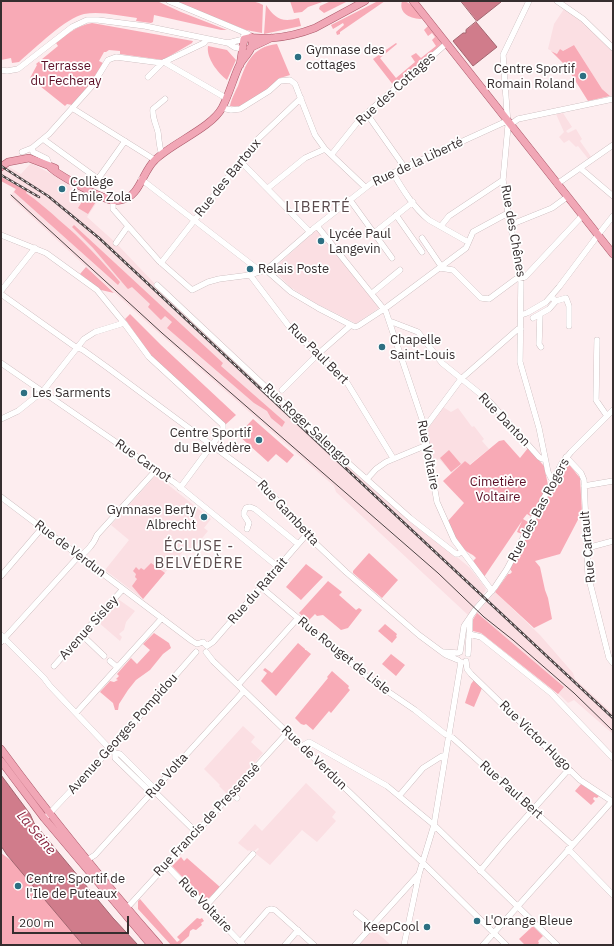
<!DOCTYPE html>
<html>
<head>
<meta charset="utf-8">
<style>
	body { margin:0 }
	#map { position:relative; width:614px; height:946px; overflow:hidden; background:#fdedef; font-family:"IBM Plex Sans",sans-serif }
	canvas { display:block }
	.frame { position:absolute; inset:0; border:2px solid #362e2f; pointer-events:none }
	.scale { position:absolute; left:12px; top:916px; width:117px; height:18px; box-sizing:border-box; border:2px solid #362e2f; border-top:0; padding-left:5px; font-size:12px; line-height:14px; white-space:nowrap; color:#362e2f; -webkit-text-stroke:3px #fff; paint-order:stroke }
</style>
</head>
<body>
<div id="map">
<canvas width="614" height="946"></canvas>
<div class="frame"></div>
<div class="scale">200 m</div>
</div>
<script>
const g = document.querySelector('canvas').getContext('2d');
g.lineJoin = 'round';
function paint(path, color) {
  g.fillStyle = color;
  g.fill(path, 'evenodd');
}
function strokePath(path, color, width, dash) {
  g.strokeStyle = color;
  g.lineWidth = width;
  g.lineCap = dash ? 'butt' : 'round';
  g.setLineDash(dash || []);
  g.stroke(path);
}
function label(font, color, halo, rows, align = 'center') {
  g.font = font + ' "IBM Plex Sans",sans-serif';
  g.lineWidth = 3.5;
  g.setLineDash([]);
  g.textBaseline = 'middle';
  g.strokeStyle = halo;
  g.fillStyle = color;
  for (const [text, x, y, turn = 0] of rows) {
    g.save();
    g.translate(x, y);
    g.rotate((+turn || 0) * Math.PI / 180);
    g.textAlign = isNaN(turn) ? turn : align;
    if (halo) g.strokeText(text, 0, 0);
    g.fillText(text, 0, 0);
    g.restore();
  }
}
paint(new Path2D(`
	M564,9L581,20L613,52V96H610L602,89L574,45L557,54L548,49L554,24Z
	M563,113L572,127L566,131L568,133L576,129L582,139L580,141L592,158L589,160L578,146L576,147L569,140L564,143L559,137L564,132L556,114Z
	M1,162L34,182L21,174L31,163L99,199L87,217L116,243L156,285L393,504L469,567L484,586L486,590L468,615L336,492L334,486L152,327L10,197L15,189L1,181Z
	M316,230L318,231L379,306V308L357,323H355L315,303L290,287L273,269Z
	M443,407L451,412L458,408L472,427L474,426L484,439L482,441L489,449L469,465L465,461L452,473L439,459L432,463L427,430Z
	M156,475L211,519L204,528L208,531L190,553L185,549L143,599L105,570L129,540L111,525Z
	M495,592L540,635L573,673L575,679L613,714V734L574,700L568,703L560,695L515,659L476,614Z
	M118,599L135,611L126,622L124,630L119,634L122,637L120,641L98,622Z
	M243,726L255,737L251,742L263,753L227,794L219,786L220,785L204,769Z
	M306,783L336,812L332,817L336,821L317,842L302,830L270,865L255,853L259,849L258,848L254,851L252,850L251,852L249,850L248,851L238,843L255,824L262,831Z
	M373,930L382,937L391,945H359Z`), '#fbdfe3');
paint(new Path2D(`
	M1,1H157L181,12L227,30H221L154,15L153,22L151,23L136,21L137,18C120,16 101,11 84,14C67,17 34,49 19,62L12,63L11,58L1,60Z
	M175,1H252L259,3L263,5L262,33L246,30Z
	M290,1H325L308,7L302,12L294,13Z
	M331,1H348L324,13L319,9L320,6Z
	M378,1H385L340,32V34L337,35L336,32L344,25L343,23L333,29L331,25Z
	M402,1C411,1 417,12 422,19C412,19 398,14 402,1Z
	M266,5C275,18 281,23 299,18L301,26L264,34Z
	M92,23L193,41L192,43L163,60L120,54V51L109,50L106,52H104L99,61L103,63L90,84L72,105L67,104L65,106L30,78L37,65L36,64L58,46L56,43C68,33 77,26 92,23Z
	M428,26L441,43V46L394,86L373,59L396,43L397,44L380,58L396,78L415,62L411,56L416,53L421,58L436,46L432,40L435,37L432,33L428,36L424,30Z
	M277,44L290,75L280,78L268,90L240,107L230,106C231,100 235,92 238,86C246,64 251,47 277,44Z
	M574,45L602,89L610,96L588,101L566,66L551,51L557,54L560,49L563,51Z
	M208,46L227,50L236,60L227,80C218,73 206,58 208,46Z
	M1,177L27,191L26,193C38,201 49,211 59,220C82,239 101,260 120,282L118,285L14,192L16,189L1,181Z
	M87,194L97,200L88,214L78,208Z
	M74,225L223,363L221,366L285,422L282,427L271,418L267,411L254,403L167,328L172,322L165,316L161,320L148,307L150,304L132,287L128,289L127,288L93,248L72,227Z
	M86,267L114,293L101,290L80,274Z
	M130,314L161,345L236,415L225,425L151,356L125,319Z
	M253,419L294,455L287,463L276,454L268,462L238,435Z
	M504,440L520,458L528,448L544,466L548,485L532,517L527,514L523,519L528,522L522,534L517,532L522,521L484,577L473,561L476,558C473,554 468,553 465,550C457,543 452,531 448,521L464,503L443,481L465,461L470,465L499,441Z
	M449,450L461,464L451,472L440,458Z
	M566,463H568L580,478L582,512L560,554L535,561L540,567L545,590L548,598L552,619L534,628L495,592L508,574H510L512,572L510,569Z
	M369,553L398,580L382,598L353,573V571Z
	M151,563L165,573L143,599L132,586L137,579L135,577L136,574L133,571L136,567L139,570L141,568L144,570Z
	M306,564L323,577L301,600L286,587Z
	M328,581L342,592L339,595L356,610L359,608L362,610L348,628L341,630L323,615L317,616L315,614L308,621L299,613Z
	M477,613L564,687L558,694L481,633L473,631V622L472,621Z
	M385,624L397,634L396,636L397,637L392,643L378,631Z
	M154,633L169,643L171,648L163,654L150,670L136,680L128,690L119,704L118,710H115L113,703L100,692L110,681L114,682L118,680L116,679L119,676L117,674L131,658L137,664L150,650L143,644Z
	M298,643L305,649V650H306L311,654L276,696L261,681L267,673L263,670L265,668L272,673Z
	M391,654L405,665L396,676L382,664Z
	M332,671L349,686L348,688L350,690L331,713L329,711L313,730L306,724L304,725L301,724L295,718L328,678L327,677Z
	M474,680L482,688L474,707L465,703L471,684Z
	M581,784L599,796L597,798L594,797L593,799L595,801L591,805L575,791Z
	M1,853L16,864L83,945H1Z
	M181,857L184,861L187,858L220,887L208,899H203L172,866Z
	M140,899L177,942L180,940L177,937L197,918L200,919L202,918L204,921L201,923L202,925L196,930L193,929L190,931L189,936L179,945H171L138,909V901Z
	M533,926L543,936L538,941L539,943L537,945H525L519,939Z`), '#f8aab6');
const water = new Path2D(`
	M461,1H500L501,2L477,21Z
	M476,22L497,47L473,66L453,41L463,33H466V30Z
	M1,775L30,814L34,823L113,918L138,945H83L7,855L1,846Z`);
paint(water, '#d07c8b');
strokePath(water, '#a2656f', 1);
const minor = new Path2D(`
	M169,1L248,34L251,37
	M529,1L503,55L508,126L503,180L508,213L521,278L520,362L539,428L548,472L551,478L553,480
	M557,1L583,19L613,48
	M228,43L244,39L243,36
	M164,62L226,98
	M1,70L7,71L18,69L72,27L87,20H98L145,26L228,43L234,47L242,49
	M148,77L162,63
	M72,108L155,160
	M222,108L231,110L240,109L269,91L280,81L290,80L295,84L315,135L325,149L365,187
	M367,114L405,168
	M510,125L518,119L613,99
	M43,139L98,179L125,141
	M32,148L33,152L47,159L50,167
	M22,152L32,148L49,134L92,86L108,60L116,57L162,63L204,43L207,39
	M162,154C159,147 159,139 158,132C156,124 152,117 153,109L165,99
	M332,154L360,119L446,44
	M240,161L310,232
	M580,168L613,196
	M393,173C403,190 414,208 429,220L468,242
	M141,179L260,271
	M557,184L613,145
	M268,188L305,158L325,149
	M113,200V209L159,261L192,290L208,282L219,279L250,275L266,270L313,229L373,182L507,121
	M350,200L392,258
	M396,215L422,252
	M510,225L552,208L567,197
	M317,226L386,312L423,422L437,502L454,540L492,591
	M441,226L449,216L503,180
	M374,233L413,202
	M1,235L46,253L97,290L124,323L149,357L223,425V430L180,488
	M422,238L441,266
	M116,243L128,226
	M161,263L258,139L301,98
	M440,268L453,270L481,298L489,299L516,279L525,277L582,216
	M266,270L291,292L318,308L351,325L355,327L358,326L387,307L466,248L473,232L508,213
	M250,275L291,329L346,381L393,458
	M157,285L271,392L287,406L290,411L410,518L456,554H458L462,551
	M1,291L35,248
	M372,293L400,270
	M1,294L74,346L83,350L108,368L260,481L312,540L346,572L419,635L446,655L458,660
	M551,297L556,301L566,298L569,306V326
	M521,315L527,313L546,302L559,287L598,235L613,216
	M540,315L539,344L541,347
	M533,318L549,309L556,301
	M390,323L392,322L418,332L442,363L489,401L539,457L542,459H545
	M597,340L596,400L607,416
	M1,363L175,483L278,567
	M282,390L318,354L351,325
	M1,419L18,411L43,391L84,339L95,332L124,323
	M424,427L426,426L461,379L518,329H521
	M566,457L581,473L584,480L588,575L609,658L613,663
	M367,479L376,469L386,462L427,445
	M584,486L613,481
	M1,497L192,641L197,644L203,642L207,646
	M247,529L249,523L244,515V512L246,508L250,507L255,509L298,544
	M587,548L613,541
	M1,576L42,528
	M261,587L371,680L415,710L445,734L453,738L572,845
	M469,634L481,637L551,693L613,758
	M1,635L44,678L50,686L110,749L115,753L120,754L153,787L154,791L196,832
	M82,635L104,656
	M1,642L77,558C85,554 94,544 97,535L156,470
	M207,646L213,642L307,534
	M206,652L213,661L423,863L506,945
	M443,652L458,653
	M460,652L464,626L475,610L495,587L507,569L562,463L571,452L613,410
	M468,654L470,619
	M110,661L117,667
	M466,661L467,669L471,674L580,780L613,802
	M54,666L123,589
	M238,685L298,618
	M76,713L162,618
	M302,746L309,742L387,786L399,796L434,825L557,945
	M115,753V758L149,791H154
	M232,793L237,798
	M399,796L423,768L442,756H445
	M47,816L116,743L196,652
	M568,849L613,895
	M87,860L95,855L244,691
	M166,865L243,945
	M480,871L505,841L569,769
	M206,906L253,854
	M127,908L287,733
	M356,913L372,927
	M240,942L268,910L271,909L275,910L314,945
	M285,945L298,930
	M355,945L419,874
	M404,945L419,874L434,825L461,662
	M483,945L613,800`);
const major = new Path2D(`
	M413,1L613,254
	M250,48L271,38
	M240,65L244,39C254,36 262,39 272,38C286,37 302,33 315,28L365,1
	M1,167L8,162L29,158L55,168
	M50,167C58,175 92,193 103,197C108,200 115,201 121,200C140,197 142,172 155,160C172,143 211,128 222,108C229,95 233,79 239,66C244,56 256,49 251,37
	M1,749C51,817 104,882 159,945
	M1,761L44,818L151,945`);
strokePath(minor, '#bcaaac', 6);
strokePath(major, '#aa5768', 8);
strokePath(minor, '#fff', 5.5);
strokePath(major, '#f1a7b6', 7);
strokePath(new Path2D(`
	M11,195L162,333L438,573L484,617L513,640L574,693L613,731`), '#4d4445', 1);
const rail = new Path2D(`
	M1,166L48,196L99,238L613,718
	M1,175L39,197`);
strokePath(rail, '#4d4445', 2.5);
strokePath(rail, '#fff', 1, [3]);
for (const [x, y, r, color] of [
	[298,57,4,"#2d6f82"],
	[583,76,4,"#2d6f82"],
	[62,189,4,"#2d6f82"],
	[321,241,4,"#2d6f82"],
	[250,269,4,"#2d6f82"],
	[382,347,4,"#2d6f82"],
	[24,393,4,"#2d6f82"],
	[259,440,4,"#2d6f82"],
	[204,517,4,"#2d6f82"],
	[18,886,4,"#2d6f82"],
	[477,921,4,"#2d6f82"],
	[427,927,4,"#2d6f82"]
]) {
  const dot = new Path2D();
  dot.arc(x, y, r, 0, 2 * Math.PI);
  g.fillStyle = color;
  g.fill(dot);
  strokePath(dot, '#fff', 1.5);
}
label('13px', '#362e2f', '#fff', [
	["Gymnase des",306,50],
	["cottages",306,65],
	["Centre Sportif",575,69,"right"],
	["Romain Roland",575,84,"right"],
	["Collège",70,182],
	["Émile Zola",70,197],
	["Lycée Paul",329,234],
	["Langevin",329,249],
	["Relais Poste",258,269],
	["Chapelle",390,340],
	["Saint-Louis",390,355],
	["Les Sarments",32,393],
	["Centre Sportif",251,433,"right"],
	["du Belvédère",251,448,"right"],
	["Gymnase Berty",196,510,"right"],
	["Albrecht",196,525,"right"],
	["Centre Sportif de",26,879],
	["l'Ile de Puteaux",26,894],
	["L'Orange Bleue",485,921],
	["KeepCool",419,927,"right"]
], 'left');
label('13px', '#5b0f26', '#fff', [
	["Terrasse",66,66],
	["du Fecheray",66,81],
	["Cimetière",498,482],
	["Voltaire",498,497]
]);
label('13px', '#362e2f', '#fff', [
	["Rue des Cottages",396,89,-42],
	["Rue de la Liberté",418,162,-25],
	["Rue des Bartoux",228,178,-51],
	["Rue des Chênes",513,231,80],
	["Rue Paul Bert",318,354,45],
	["Rue Danton",504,420,46],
	["Rue Roger Salengro",307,425,43],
	["Rue Voltaire",428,455,79],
	["Rue Carnot",143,461,35],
	["Rue des Bas Rogers",539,510,-62],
	["Rue Gambetta",288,513,47],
	["Rue Cartault",588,547,-95],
	["Rue de Verdun",70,549,37],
	["Rue du Ratrait",258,591,-49],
	["Avenue Sisley",89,628,-48],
	["Rue Rouget de Lisle",344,656,39],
	["Avenue Georges Pompidou",123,734,-48],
	["Rue Victor Hugo",535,736,44],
	["Rue de Verdun",314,758,44],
	["Rue Volta",167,776,-48],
	["Rue Paul Bert",511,790,42],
	["Rue Francis de Pressensé",207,820,-47],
	["Rue Voltaire",205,905,46]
]);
label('italic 14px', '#88243f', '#fff', [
	["La Seine",36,833,50]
]);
g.letterSpacing = '1px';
label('15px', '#5b4b4d', '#fff', [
	["LIBERTÉ",318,208],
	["ÉCLUSE -",199,547],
	["BELVÉDÈRE",199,564]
]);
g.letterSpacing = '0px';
</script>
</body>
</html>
